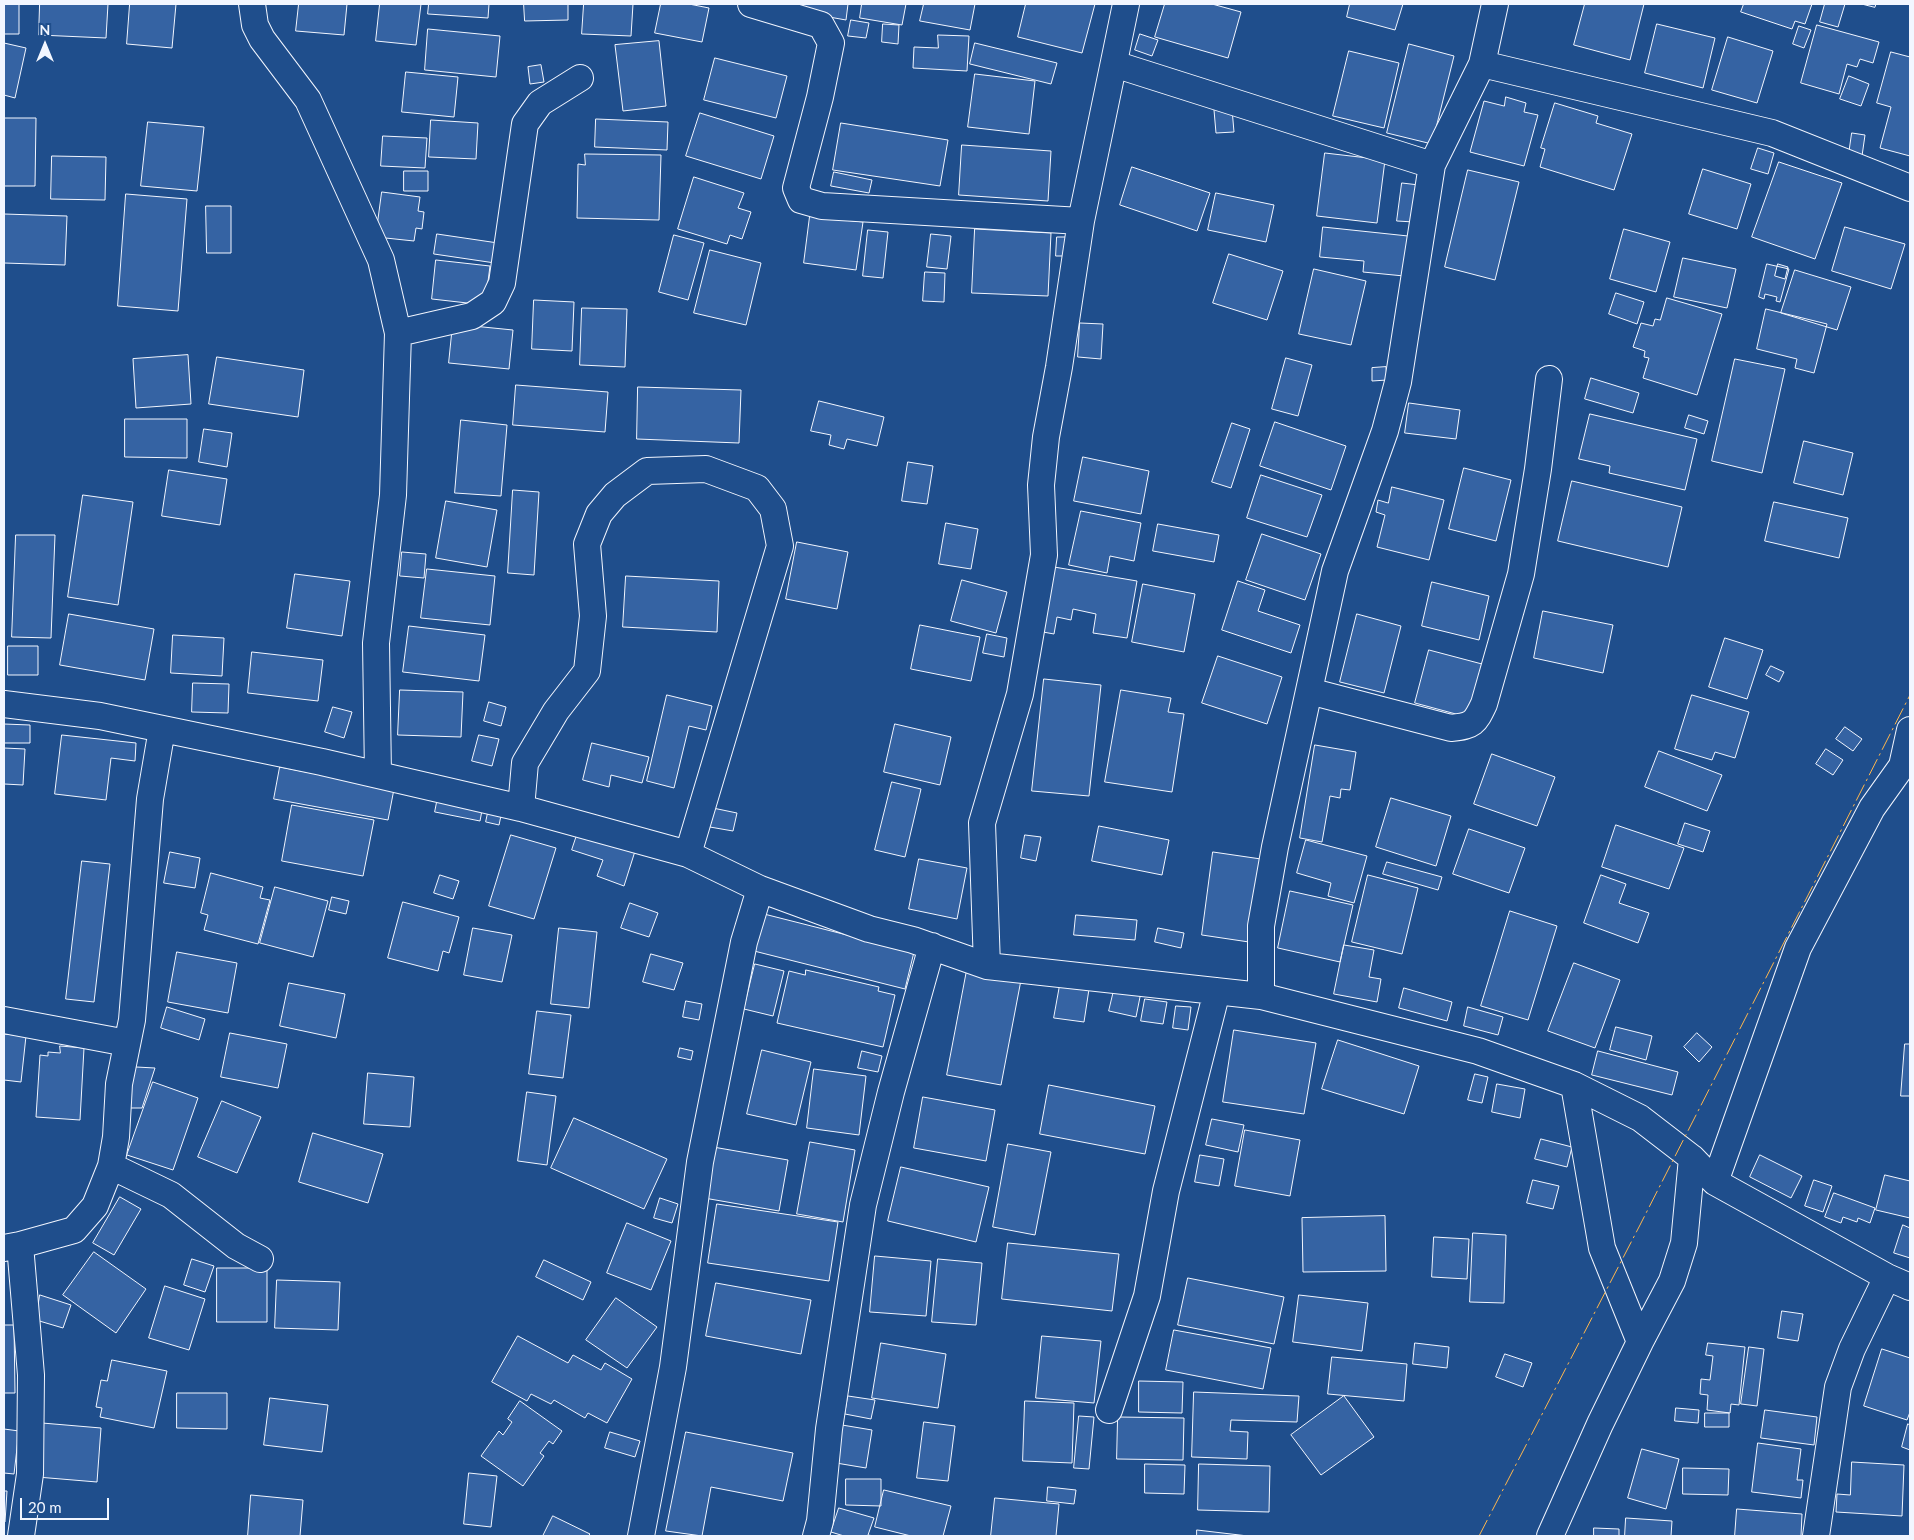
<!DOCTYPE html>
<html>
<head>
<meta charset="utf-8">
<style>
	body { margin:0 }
	#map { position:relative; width:1914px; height:1540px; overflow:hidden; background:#1f4e8c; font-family:Lato,sans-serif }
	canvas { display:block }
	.frame { position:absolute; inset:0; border:5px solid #f2f6ff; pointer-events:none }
	.north { position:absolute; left:20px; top:20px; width:50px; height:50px; -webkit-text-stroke:4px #1f4e8c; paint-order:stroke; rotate:0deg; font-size:14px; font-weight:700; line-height:20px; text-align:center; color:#f2f6ff }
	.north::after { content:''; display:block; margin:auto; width:18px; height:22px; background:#f2f6ff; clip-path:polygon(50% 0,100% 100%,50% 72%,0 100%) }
	.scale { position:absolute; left:20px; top:1498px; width:89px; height:22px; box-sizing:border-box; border:2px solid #f2f6ff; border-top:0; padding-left:6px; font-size:15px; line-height:18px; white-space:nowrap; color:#f2f6ff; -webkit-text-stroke:4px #1f4e8c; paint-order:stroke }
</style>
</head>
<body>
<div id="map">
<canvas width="1914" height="1540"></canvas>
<div class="frame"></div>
<div class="north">N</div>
<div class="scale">20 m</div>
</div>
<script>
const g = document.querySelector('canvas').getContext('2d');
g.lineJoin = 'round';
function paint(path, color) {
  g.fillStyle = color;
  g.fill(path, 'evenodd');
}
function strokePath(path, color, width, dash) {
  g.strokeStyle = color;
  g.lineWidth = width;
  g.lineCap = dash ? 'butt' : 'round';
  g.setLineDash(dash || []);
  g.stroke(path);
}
const building = new Path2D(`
	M4,4H19V34H4Z
	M40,4H108L106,38L39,35Z
	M130,4H176L172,48L127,44Z
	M299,4H347L344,35L296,31Z
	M380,4H421L416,45L376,41Z
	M429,4H489L488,18L428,14Z
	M524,4H568V20L525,21Z
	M584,4H633L631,36L582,34Z
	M661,4H689L709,8L702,42L655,33Z
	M802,4H848L846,20L801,12Z
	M862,4H906L902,25L860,18Z
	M924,4H975L970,30L920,21Z
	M1026,4H1095L1082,53L1018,37Z
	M1165,4H1212L1241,12L1228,58L1155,37Z
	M1350,4H1403L1395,30L1347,17Z
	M1585,4H1644L1630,60L1574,45Z
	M1744,4H1812L1805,24L1795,21L1792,29L1741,12Z
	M1825,4H1845L1838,27L1820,22Z
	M1862,4H1876L1875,7Z
	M851,20L869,23L866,38L848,36Z
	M883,24L899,25L898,44L882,42Z
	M1657,24L1715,38L1703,88L1645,73Z
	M1817,25L1879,42L1873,63L1860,59L1857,67L1847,64L1839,94L1801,83Z
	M1799,26L1811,30L1804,48L1793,44Z
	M428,29L500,36L496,77L425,70Z
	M1140,34L1158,40L1152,56L1135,50Z
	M938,35L969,36L967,71L913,68L914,47L938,48Z
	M1728,37L1773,51L1757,103L1712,90Z
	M659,41L666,106L623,111L615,45Z
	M4,43L26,48L15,98L4,95Z
	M975,43L1057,63L1051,84L970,64Z
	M1409,44L1454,56L1432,144L1387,133Z
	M1349,51L1399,63L1384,128L1333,116Z
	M1891,52L1910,57V156L1880,148L1891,107L1877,103Z
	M715,58L787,76L776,118L704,100Z
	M541,65L544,82L530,84L528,67Z
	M406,72L458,77L454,117L402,112Z
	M975,74L1035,81L1029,134L968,127Z
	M1849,76L1869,84L1861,106L1840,99Z
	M1506,97L1526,103L1524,112L1538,115L1524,166L1470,152L1484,101L1504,106Z
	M1555,103L1598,116L1596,123L1632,134L1614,190L1540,167L1545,149L1541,148Z
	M1232,109L1234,132L1216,133L1214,110Z
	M700,113L774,136L761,179L686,156Z
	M4,118H36L35,186H4Z
	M596,119L668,122L667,150L595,147Z
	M431,120L478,123L476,159L429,157Z
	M148,122L204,127L197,191L141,186Z
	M841,123L948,140L940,186L833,170Z
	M1852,133L1865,135L1862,156L1849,154Z
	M383,136L427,138L425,168L381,166Z
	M962,145L1051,151L1048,201L959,195Z
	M1758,148L1774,153L1768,174L1751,169Z
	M1325,153L1385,160L1377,223L1317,216Z
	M585,154L661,155L659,220L577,218L578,164L585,165Z
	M52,156L106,157L105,200L51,199Z
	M1779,162L1842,183L1815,259L1752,237Z
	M1132,167L1210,193L1197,231L1120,205Z
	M1703,169L1751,184L1737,229L1689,214Z
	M1468,170L1519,182L1495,280L1445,267Z
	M404,171H428V191H404Z
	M834,172L872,180L869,193L831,186Z
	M694,177L744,193L738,208L751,212L742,239L730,235L727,244L678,229Z
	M1402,183L1419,185L1414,222L1397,221Z
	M382,192L420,197L418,211L424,212L422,229L416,228L414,241L376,237Z
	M1216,193L1274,205L1266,242L1208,230Z
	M126,194L187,199L178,311L118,306Z
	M206,206H231V253H207Z
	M4,214L67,216L65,265L4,263Z
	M810,216L863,222L856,270L804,263Z
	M1323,227L1408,236L1404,276L1363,272L1364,261L1320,257Z
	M1845,227L1905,244L1891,289L1832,271Z
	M975,229L1051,233L1048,296L972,293Z
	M1624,229L1670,242L1656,292L1610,279Z
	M868,230L888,232L883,278L863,276Z
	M437,234L498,243L495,263L434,254Z
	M931,234L951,236L947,269L927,267Z
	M674,235L704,243L688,300L659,292Z
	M1057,237H1066V256H1056Z
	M710,250L761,263L746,325L694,313Z
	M1229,254L1283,271L1267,320L1213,303Z
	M1683,258L1736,269L1727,308L1674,297Z
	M436,260L490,266L485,305L432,299Z
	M1767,264L1789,269L1780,302L1776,301L1777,297L1765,294L1764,299L1759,297Z
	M1778,264L1788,267L1785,279L1775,276Z
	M1314,269L1366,281L1351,345L1299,334Z
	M1795,270L1851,287L1837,330L1781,313Z
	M925,272L945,273L944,302L923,301Z
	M1616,293L1644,302L1637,324L1609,314Z
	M1667,298L1722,314L1697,395L1643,378L1649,358L1644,357L1645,351L1633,347L1641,323L1653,326L1655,319L1660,320Z
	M534,300L574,302L572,351L532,349Z
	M582,308L627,309L625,367L580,365Z
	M1766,309L1827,324L1814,373L1795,368L1797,359L1757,349Z
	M1080,323L1103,324L1101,359L1078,357Z
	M453,324L513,330L509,369L449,363Z
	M188,355L191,404L136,408L133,359Z
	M217,357L304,370L298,417L209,404Z
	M1286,358L1312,365L1298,416L1272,409Z
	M1735,359L1785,369L1762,473L1712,461Z
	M1386,367L1387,380L1372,381V368Z
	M1591,378L1639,393L1633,413L1585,399Z
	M516,385L608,392L605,432L513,425Z
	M638,387L741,390L739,443L637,439Z
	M819,401L884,417L877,446L847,439L844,449L829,445L831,435L811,431Z
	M1409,403L1460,410L1456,439L1405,433Z
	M1590,414L1697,439L1685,490L1609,473L1610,466L1579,459Z
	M1689,415L1708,421L1704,434L1685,428Z
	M125,419H187V458L125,457Z
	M461,420L507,425L501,496L455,493Z
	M1275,422L1346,446L1331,490L1260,466Z
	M1232,423L1250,429L1231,488L1212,482Z
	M204,429L232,433L227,467L199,462Z
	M1804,441L1853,453L1843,495L1794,483Z
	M1083,457L1149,471L1141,514L1074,501Z
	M908,462L933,466L927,504L902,501Z
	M1464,468L1511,480L1496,541L1449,529Z
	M169,470L227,479L220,525L162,516Z
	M1261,475L1322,495L1307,537L1247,518Z
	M1572,481L1682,507L1668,567L1558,541Z
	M1392,487L1444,500L1429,560L1377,547L1385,515L1376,512L1378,500L1388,503Z
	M513,490L539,492L534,575L508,573Z
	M83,495L133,502L118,605L68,597Z
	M446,501L497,510L487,567L436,558Z
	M1774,502L1848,518L1839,558L1765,541Z
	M1081,511L1141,523L1134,561L1110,556L1107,573L1069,565Z
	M946,523L978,529L971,569L939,564Z
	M1158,524L1219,535L1214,562L1153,551Z
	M1262,534L1321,554L1305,600L1246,580Z
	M16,535H55L51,638L12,637Z
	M797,542L848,552L837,609L786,599Z
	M402,552L426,554L424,578L400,576Z
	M1054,567L1137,581L1127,638L1093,633L1096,614L1073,609L1071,620L1057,617L1054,634L1043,632Z
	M427,569L495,576L490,625L421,618Z
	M295,574L350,581L342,636L287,628Z
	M626,576L719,581L717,632L623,627Z
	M962,580L1007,592L996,633L951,621Z
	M1238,581L1265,590L1258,611L1300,625L1291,653L1222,630Z
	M1432,582L1489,596L1479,640L1422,626Z
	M1143,584L1195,594L1184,652L1132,642Z
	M1543,611L1613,625L1603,673L1534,658Z
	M69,614L154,629L145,680L60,665Z
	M1357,614L1401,626L1384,693L1340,682Z
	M920,625L980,637L971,681L911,669Z
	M409,626L485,635L479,681L403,672Z
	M987,634L1007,638L1004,657L983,653Z
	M173,635L224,638L222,676L171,673Z
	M1725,638L1763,650L1747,699L1709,687Z
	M8,646H38V675H8Z
	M1429,650L1482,664L1467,717L1415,703Z
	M252,652L323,660L318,701L248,693Z
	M1218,656L1282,677L1267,724L1202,703Z
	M1771,666L1784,672L1779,682L1766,675Z
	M1044,679L1101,685L1089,796L1032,791Z
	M193,683L229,684L228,713L192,712Z
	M400,690L463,692L461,737L398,735Z
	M1121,690L1171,698L1168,712L1184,714L1172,792L1105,782Z
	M667,695L712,706L706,730L689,726L674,788L647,781Z
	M1692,695L1749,712L1735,758L1715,752L1712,760L1675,749Z
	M489,702L506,707L501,726L484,721Z
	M333,707L352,712L344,738L325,732Z
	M4,724L30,725V743H4Z
	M895,724L951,737L940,785L884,772Z
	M1845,727L1862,739L1853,751L1836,739Z
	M62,735L136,743L135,761L111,758L106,800L55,794Z
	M479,735L499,739L492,766L472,761Z
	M592,743L649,757L642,783L611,775L609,787L583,780Z
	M1315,745L1356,752L1350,790L1341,789L1340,798L1330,796L1322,842L1300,838Z
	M4,748L25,749L23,785L4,784Z
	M1826,749L1843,760L1833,775L1816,764Z
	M1659,751L1722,775L1707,811L1645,787Z
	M1492,754L1555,777L1537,826L1474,804Z
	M280,767L394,789L388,820L274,799Z
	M892,782L921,789L905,857L875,850Z
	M438,797L483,805L480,821L435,812Z
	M1391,798L1451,816L1436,866L1376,847Z
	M292,805L374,820L363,876L282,861Z
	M708,807L737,813L733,831L704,826Z
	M489,808L502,811L499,825L486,822Z
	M1685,823L1710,831L1703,852L1678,844Z
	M1616,825L1684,848L1669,889L1602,867Z
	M1099,826L1169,840L1162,875L1092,861Z
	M579,829L636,848L624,886L597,876L603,860L572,850Z
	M1469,829L1525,848L1509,893L1453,874Z
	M511,835L556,848L534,919L489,906Z
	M1025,835L1041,837L1036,861L1021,858Z
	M1306,840L1367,856L1354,903L1328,896L1331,883L1297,873Z
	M170,852L200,858L195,888L164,883Z
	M1213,852L1261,859L1249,942L1202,935Z
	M919,859L967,868L957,919L909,909Z
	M82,861L110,864L94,1002L66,999Z
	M1387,862L1442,877L1438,890L1383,874Z
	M211,873L263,887L260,898L270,900L258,944L204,930L208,915L201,913Z
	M440,875L459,881L453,899L434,893Z
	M1368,875L1418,888L1402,954L1352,942Z
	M1601,875L1626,884L1619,903L1649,913L1638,943L1584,923Z
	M275,887L328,901L313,957L260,943Z
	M1290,891L1353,905L1340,962L1278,948Z
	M332,897L349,901L346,914L329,910Z
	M403,902L459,917L449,953L443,951L438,971L388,958Z
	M630,903L658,913L649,937L621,928Z
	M1510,911L1557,926L1528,1020L1481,1006Z
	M764,914L914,952L905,989L754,951Z
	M1076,915L1137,920L1135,940L1074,935Z
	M473,928L512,935L502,982L464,975Z
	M559,928L597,932L589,1008L551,1004Z
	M1158,928L1184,933L1181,948L1155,942Z
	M1344,945L1374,950L1369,977L1381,979L1377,1002L1334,994Z
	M177,952L237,963L228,1013L168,1002Z
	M651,954L683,963L674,990L643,982Z
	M1574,963L1620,980L1595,1048L1548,1031Z
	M755,964L784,971L773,1016L744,1009Z
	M806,970L879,987L878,991L895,995L883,1047L777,1023L789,971L805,975Z
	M967,970L1021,980L1001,1085L947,1075Z
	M289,983L345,994L336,1038L280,1026Z
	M1060,985L1089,989L1084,1022L1054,1018Z
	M1115,986L1141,992L1136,1017L1109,1011Z
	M1404,988L1452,1002L1447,1021L1399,1008Z
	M1145,999L1167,1002L1163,1024L1141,1021Z
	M686,1001L702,1004L699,1020L683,1017Z
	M1176,1006L1191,1007L1188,1030L1173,1028Z
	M167,1007L205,1019L199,1040L161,1028Z
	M1468,1007L1503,1017L1498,1035L1464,1026Z
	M537,1011L571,1015L563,1078L529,1074Z
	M1616,1027L1652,1036L1646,1060L1610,1050Z
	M1234,1030L1316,1043L1304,1114L1223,1102Z
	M230,1033L287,1044L278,1088L221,1077Z
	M1697,1033L1712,1047L1699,1062L1684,1047Z
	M4,1034L26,1036L21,1082L4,1080Z
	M1338,1040L1419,1066L1404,1114L1322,1089Z
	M1905,1044H1910V1096H1901Z
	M60,1046L84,1048L80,1120L36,1117L40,1055L48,1056V1052L60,1053Z
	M680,1048L693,1051L691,1060L678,1057Z
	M762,1050L811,1062L796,1125L747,1114Z
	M862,1051L882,1056L878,1072L858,1068Z
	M1598,1051L1678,1072L1672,1095L1592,1075Z
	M136,1067L155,1068L142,1108H125Z
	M814,1069L866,1076L859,1135L807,1128Z
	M368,1073L414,1077L410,1127L364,1124Z
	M1475,1074L1488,1077L1482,1103L1468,1100Z
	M153,1082L198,1098L173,1170L127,1155Z
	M1497,1084L1525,1089L1520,1118L1492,1112Z
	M1049,1085L1155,1106L1145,1154L1040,1134Z
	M527,1092L556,1096L547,1165L518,1161Z
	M923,1097L995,1110L986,1161L914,1148Z
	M222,1101L261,1117L237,1173L198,1157Z
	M574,1118L667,1159L644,1209L551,1168Z
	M1212,1119L1244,1125L1238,1152L1206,1145Z
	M1245,1130L1300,1140L1290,1196L1235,1186Z
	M313,1133L383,1154L368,1203L299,1182Z
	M1541,1139L1572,1147L1567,1167L1535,1159Z
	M810,1142L855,1150L843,1222L797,1214Z
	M1008,1144L1051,1152L1035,1235L993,1227Z
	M713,1147L788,1160L779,1211L704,1198Z
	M1200,1155L1224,1159L1219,1186L1195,1182Z
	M1760,1155L1802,1176L1791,1198L1750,1177Z
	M901,1167L989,1187L976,1242L888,1221Z
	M1885,1175L1910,1181V1218L1876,1210Z
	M1533,1180L1559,1186L1553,1209L1527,1203Z
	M1814,1180L1832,1186L1823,1212L1805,1206Z
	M1834,1193L1875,1208L1870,1223L1858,1218L1857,1222L1843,1217L1841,1223L1825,1217Z
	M120,1197L141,1209L114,1255L93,1243Z
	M660,1198L678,1204L672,1223L654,1218Z
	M717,1204L838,1222L829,1281L708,1263Z
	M1385,1216L1386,1271L1303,1272L1302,1218Z
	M627,1223L671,1241L651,1290L607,1273Z
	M1903,1225L1910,1228V1258L1894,1253Z
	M1473,1233L1506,1235L1504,1303L1470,1302Z
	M1434,1237L1469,1239L1467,1279L1432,1277Z
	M1008,1243L1119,1254L1112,1311L1002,1299Z
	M94,1252L146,1289L116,1333L63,1295Z
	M875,1256L931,1261L926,1316L870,1312Z
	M192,1259L214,1266L205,1292L184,1285Z
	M938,1259L982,1263L976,1325L932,1322Z
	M544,1260L591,1282L583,1300L536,1277Z
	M217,1268H267V1322H217Z
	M1188,1278L1284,1297L1274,1344L1178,1325Z
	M277,1280L340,1282L338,1330L275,1328Z
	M716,1283L811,1300L801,1354L706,1336Z
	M165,1286L205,1299L189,1350L149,1338Z
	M40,1295L71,1305L63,1328L36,1320Z
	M1299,1295L1368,1303L1362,1351L1293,1342Z
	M616,1298L657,1327L627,1368L586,1340Z
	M1782,1311L1803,1314L1798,1341L1778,1338Z
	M4,1325H14L15,1393H4Z
	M1174,1330L1271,1348L1263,1389L1166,1370Z
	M518,1336L568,1363L573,1355L601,1370L605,1363L632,1379L607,1423L588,1413L585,1418L554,1400L551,1404L531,1394L527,1401L492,1382Z
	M1042,1336L1101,1341L1094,1403L1036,1398Z
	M881,1343L946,1354L938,1408L872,1398Z
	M1415,1343L1449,1347L1447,1368L1413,1364Z
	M1708,1343L1745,1347L1739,1405L1731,1404L1730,1413L1707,1410L1708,1395L1700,1394L1701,1379L1710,1380L1713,1356L1706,1355Z
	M1749,1347L1764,1349L1757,1406L1741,1404Z
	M1882,1349L1910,1358V1412L1907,1420L1864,1406Z
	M1505,1354L1532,1363L1523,1387L1496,1377Z
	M1332,1357L1407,1364L1404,1401L1328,1394Z
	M112,1360L167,1371L154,1428L100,1417L102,1408L96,1407L101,1380L107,1381Z
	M1139,1381L1183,1382L1182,1413L1139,1412Z
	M1194,1392L1299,1396L1297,1422L1231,1420L1230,1431L1248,1432L1247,1459L1192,1457Z
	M177,1393H227V1429L177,1428Z
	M848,1396L875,1400L871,1419L845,1414Z
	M1344,1396L1374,1437L1321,1475L1291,1435Z
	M270,1398L328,1405L322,1452L264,1445Z
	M520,1401L562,1431L553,1444L549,1441L540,1453L544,1456L523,1486L481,1456L499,1431L503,1435L512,1422L508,1419Z
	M1025,1401L1074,1403L1072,1463L1023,1461Z
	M1676,1408L1699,1410L1698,1423L1675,1421Z
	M1765,1410L1817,1417L1814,1445L1761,1438Z
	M1705,1413H1729V1427H1705Z
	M1079,1416L1094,1417L1089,1469L1074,1468Z
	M1118,1417L1184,1418L1183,1460L1117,1459Z
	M924,1422L955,1426L948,1481L917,1478Z
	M42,1423L101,1428L97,1482L37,1477Z
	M1908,1424L1910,1425V1450L1902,1447Z
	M842,1425L872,1430L866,1468L836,1463Z
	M4,1429L19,1431L14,1474L4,1473Z
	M610,1432L640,1441L635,1457L605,1448Z
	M686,1432L793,1453L783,1501L711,1487L702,1536L666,1531Z
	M1758,1443L1801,1449L1797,1480H1803L1801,1498L1752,1492Z
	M1642,1449L1679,1459L1666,1509L1628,1498Z
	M1852,1462L1904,1465L1902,1516L1836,1512L1837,1494L1850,1495Z
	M1145,1464L1185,1465L1184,1494L1145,1493Z
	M1199,1464L1270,1466L1269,1512L1198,1510Z
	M1683,1468L1729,1469L1728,1495L1683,1494Z
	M469,1473L497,1476L491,1527L464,1524Z
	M846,1479H881V1506L846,1505Z
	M1048,1487L1076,1490L1074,1504L1047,1501Z
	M884,1490L951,1506L943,1536H911L875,1527Z
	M4,1491H7L5,1522H4Z
	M251,1495L303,1500L300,1536H248Z
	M995,1498L1059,1504L1056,1536H991Z
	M839,1508L874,1518L868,1535L874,1536H844L831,1532Z
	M1737,1509L1802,1514L1801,1536H1735Z
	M553,1516L590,1534L588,1536H543Z
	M1626,1518L1672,1521L1671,1536H1625Z
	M1594,1528L1619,1529V1536H1594Z
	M1197,1530L1248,1536H1197Z`);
paint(building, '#3563a3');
strokePath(building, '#f2f6ff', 1);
const minor = new Path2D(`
	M252,4L255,25L262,39L308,100L381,260L398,333L393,495L376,643L378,775
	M751,4L821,25L831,43L820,97L796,188L801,200L822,206L1081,221
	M1114,64L1432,165
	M1482,64L1772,133L1910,188
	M398,333L472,316L493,302L502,283L525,124L540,103L580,78
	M1309,691L1451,728C1473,726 1475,723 1484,704L1521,574L1538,469L1549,379
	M4,704L100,716L322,762L521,808L688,854L760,889L869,929L913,940L987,966L1261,996L1478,1051L1574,1085L1640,1118L1692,1158L1715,1182L1887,1277L1910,1287
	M521,808L525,763L556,711L587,671L593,616L587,544L599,514L615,495L647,471L706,469L757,488L773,509L780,546L688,854
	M987,966L982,823L1020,694L1044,555L1041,485L1046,437L1059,367L1081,221L1126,4
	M1261,996V926L1275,847L1335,571L1385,431L1398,382L1432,165L1482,64L1495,4
	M4,1020L127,1043
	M1574,1085L1602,1248L1640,1342
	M111,1166L171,1195L236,1246L260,1259
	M1715,1182L1798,948L1872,808L1902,766L1910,730
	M20,1245L31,1375L30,1474L21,1536
	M4,1248L20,1245L74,1230L95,1206L111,1166L116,1137L119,1084L132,1020L150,799L162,729
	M1109,1410L1147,1296L1166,1191L1217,991
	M641,1536L673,1367L700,1162L744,942L760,889
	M816,1536L820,1521L829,1429L863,1205L891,1092L932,946
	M1550,1536L1600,1424L1640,1342L1672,1281L1684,1243L1692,1158
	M1816,1536L1838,1387L1852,1349L1887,1277`);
strokePath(minor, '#f2f6ff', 28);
strokePath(minor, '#1f4e8c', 26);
strokePath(new Path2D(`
	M1479,1536L1640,1225L1910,695`), '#ffb74d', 1, [18, 4, 2.5, 4]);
</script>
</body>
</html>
